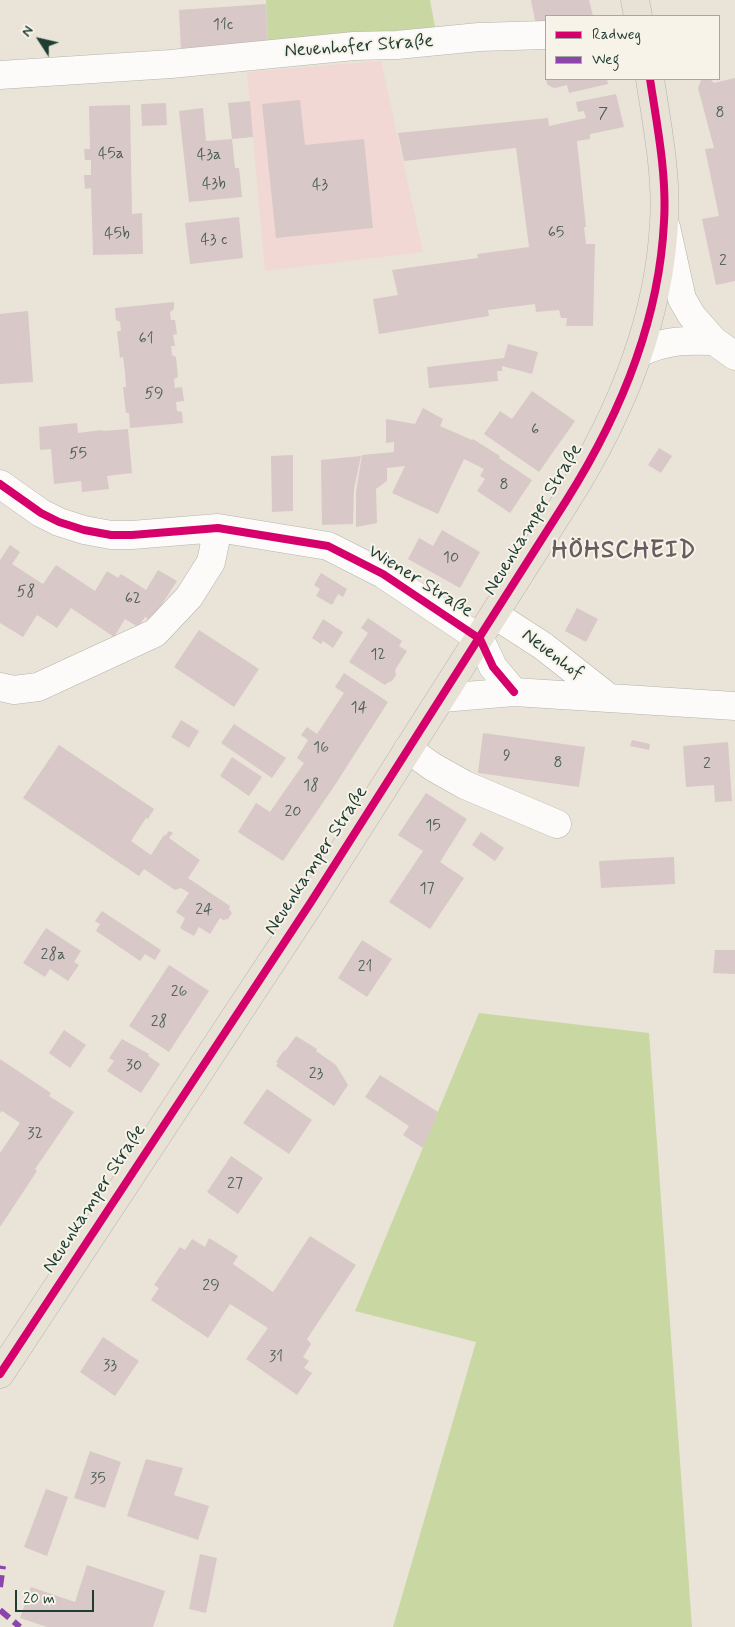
<!DOCTYPE html>
<html>
<head>
<meta charset="utf-8">
<style>
	body { margin:0 }
	#map { position:relative; width:735px; height:1627px; overflow:hidden; background:#e9e4d7; font-family:Mynerve,sans-serif }
	canvas { display:block }
	.legend { position:absolute; left:545px; top:15px; width:175px; height:65px; box-sizing:border-box; background:#f7f3e8; border:1px solid #a1aaa0; margin:0; padding:6px 9px; list-style:none; font-size:15px; color:#1f3d34 }
	.legend li { display:flex; align-items:center; gap:10px; height:25px }
	.legend b { width:25px; border:1px solid #a1aaa0 }
	.north { position:absolute; left:15px; top:15px; width:50px; height:50px; -webkit-text-stroke:4px #f7f3e8; paint-order:stroke; rotate:305deg; font-size:14px; font-weight:700; line-height:20px; text-align:center; color:#1f3d34 }
	.north::after { content:''; display:block; margin:auto; width:18px; height:22px; background:#1f3d34; clip-path:polygon(50% 0,100% 100%,50% 72%,0 100%) }
	.scale { position:absolute; left:15px; top:1590px; width:79px; height:22px; box-sizing:border-box; border:2px solid #1f3d34; border-top:0; padding-left:6px; font-size:15px; line-height:18px; white-space:nowrap; color:#1f3d34; -webkit-text-stroke:4px #f7f3e8; paint-order:stroke }
</style>
</head>
<body>
<div id="map">
<canvas width="735" height="1627"></canvas>
<ul class="legend">
<li><b style="height:6px;background:#d6006c"></b>Radweg</li>
<li><b style="height:6px;background:#8e44ad"></b>Weg</li>
</ul>
<div class="north">N</div>
<div class="scale">20 m</div>
</div>
<script>
const g = document.querySelector('canvas').getContext('2d');
g.lineJoin = 'round';
function paint(path, color) {
  g.fillStyle = color;
  g.fill(path, 'evenodd');
}
function strokePath(path, color, width, dash) {
  g.strokeStyle = color;
  g.lineWidth = width;
  g.lineCap = dash ? 'butt' : 'round';
  g.setLineDash(dash || []);
  g.stroke(path);
}
function label(font, color, halo, rows, align = 'center') {
  g.font = font + ' Mynerve,sans-serif';
  g.lineWidth = 4;
  g.setLineDash([]);
  g.textBaseline = 'middle';
  g.strokeStyle = halo;
  g.fillStyle = color;
  for (const [text, x, y, turn = 0] of rows) {
    g.save();
    g.translate(x, y);
    g.rotate((+turn || 0) * Math.PI / 180);
    g.textAlign = isNaN(turn) ? turn : align;
    if (halo) g.strokeText(text, 0, 0);
    g.fillText(text, 0, 0);
    g.restore();
  }
}
paint(new Path2D(`
	M381,61L423,252L265,271L247,72Z`), '#f1d8d4');
paint(new Path2D(`
	M266,0H430L436,32L268,42Z
	M479,1013L649,1033L692,1627H393L476,1342L355,1311Z`), '#c9d8a2');
paint(new Path2D(`
	M531,0H589L593,16H546V26L536,25Z
	M266,4L268,42L209,46V48L181,50L179,10Z
	M735,78V281L716,285L702,219L719,216L705,149L714,148L698,88L701,80L707,79H710L714,83Z
	M546,79H607L608,84L569,93L567,85L555,88L551,87L547,84Z
	M616,94L624,127L590,134V139L577,141L586,227H584L586,244H595L593,326H566L567,318H561L559,310L536,312L535,304L488,310L489,316L379,334L373,299L398,295L392,270L478,258L477,254L529,247L516,148L404,161L398,133L548,118L549,126L586,118L584,111L578,112L576,102Z
	M300,100L305,145L364,139L373,228L276,238L262,104Z
	M250,101L253,137L232,139L228,103Z
	M166,103L167,125L142,126L141,104Z
	M130,105L132,214L142,213L143,254L93,255L91,188L85,189L84,175H91V160H85L84,149H90L89,106Z
	M203,108L206,141L232,139L235,168H239L242,197L189,202L179,111Z
	M239,217L243,258L190,264L185,223Z
	M174,302V309L170,312L171,320H175L177,334L173,335L175,346H171L172,355L176,357L178,377L174,379L175,388L182,387L184,401L176,402L177,411L182,412L183,423L130,428L129,413H126L123,387H126L125,372L123,357L120,358L117,331H121L120,322L116,320L115,308Z
	M28,311L33,382L0,384V314Z
	M508,344L538,352L532,374L502,366V371H497L498,381L429,388L427,367L504,358Z
	M532,391L575,421L539,472L484,434L500,411L512,419Z
	M423,408L443,419L440,426L472,440L473,439L500,456L499,458L532,480L510,513L477,491L485,479L480,476L484,469L464,459L438,514L392,493L405,466L387,468V481L376,489L377,523L356,527V492L362,455L394,452V442L386,443V419L415,424Z
	M77,423L78,433L102,430L103,431L128,429L132,473L107,476L109,489L82,492L81,481L54,484L51,449L40,450L39,427Z
	M659,448L672,456L661,473L648,465Z
	M293,455V511L272,512L271,456Z
	M361,456L354,489L353,524L322,525L321,460Z
	M442,530L480,552L460,588L408,559L419,538L433,546Z
	M10,545L20,552L12,564L43,584L56,565L95,591L107,571L118,578L121,574L146,590L158,570L177,581L151,621L145,617L138,627L125,619L114,637L71,608L57,628L37,615L23,637L0,623V560Z
	M321,573L347,589L343,597L338,594L332,605L316,596L320,589L314,585Z
	M577,608L598,619L586,642L565,631Z
	M368,618L402,641L399,646L407,651L395,670L396,675L392,681L387,683L385,685L349,662L368,633L361,628Z
	M323,619L343,632L333,648L323,641L321,644L312,638Z
	M199,630L259,669L234,707L174,667Z
	M344,673L388,702L335,785L283,861L238,832L256,803L270,812L304,763L297,758L308,740L301,735L307,727L317,734L344,693L335,687Z
	M181,720L199,731L189,748L171,737Z
	M234,724L286,758L272,778L221,743Z
	M483,733L585,747L579,787L478,773Z
	M632,740L650,744L649,750L630,746Z
	M728,742L732,801L715,802L714,785L686,787L683,746Z
	M59,745L154,809L148,819L146,818L131,841L151,855L164,835L165,836L169,831L173,833L169,838L200,860L188,878L230,906L229,909L232,913L228,919L223,920L220,918L210,934L199,927L194,936L180,928L185,918L176,912L189,893L181,888L175,890L144,869L139,876L23,798Z
	M232,757L262,777L249,796L220,776Z
	M426,793L467,819L440,862L464,878L430,929L389,902L423,851L398,835Z
	M481,832L504,848L495,861L472,845Z
	M674,857L675,884L601,888L599,861Z
	M102,911L161,950L155,960L145,954L140,961L96,931L100,924L95,921Z
	M46,928L81,951L74,962L79,965L68,981L50,969L45,977L23,963Z
	M362,940L392,959L367,997L338,978Z
	M715,950H735V974L713,973Z
	M169,965L209,991L169,1052L129,1026Z
	M64,1030L86,1045L70,1068L49,1053Z
	M296,1036L317,1049L316,1051L336,1065L348,1085L334,1106L276,1066L278,1063L276,1062L284,1050L285,1051Z
	M122,1039L149,1054L148,1056L160,1064L141,1093L107,1071L114,1061L109,1058Z
	M0,1059L51,1093L49,1096L74,1112L35,1169L37,1171L0,1227V1153L20,1123L2,1111L0,1113Z
	M380,1075L438,1112L423,1148L403,1135L409,1126L365,1097Z
	M267,1089L312,1120L289,1154L243,1123Z
	M231,1156L263,1178L238,1214L207,1192Z
	M310,1236L356,1265L307,1339L311,1344L303,1357L309,1361L304,1368L312,1373L297,1395L246,1359L268,1328L230,1304L208,1338L151,1300L159,1288L154,1285L180,1247L185,1250L192,1239L205,1247L209,1238L238,1256L233,1264L273,1292Z
	M103,1337L139,1361L115,1396L80,1372Z
	M90,1451L121,1462L105,1508L74,1498Z
	M146,1459L183,1468L174,1495L209,1506L198,1540L127,1516Z
	M46,1489L68,1497L47,1556L24,1547Z
	M200,1554L217,1558L206,1613L189,1609Z
	M87,1565L165,1591L153,1627H47L20,1618L31,1587L75,1602Z`), '#d9c8c8');
const minor = new Path2D(`
	M0,75L171,64L354,46L397,45L479,37L546,35
	M666,227L682,299L692,316L714,341L735,356
	M639,353C666,340 685,340 714,341
	M0,484L41,513L59,522L84,530L111,535H132L218,528L328,546L383,574L480,639L493,667L514,692
	M495,615L543,646L608,697
	M0,687L14,690L38,687L155,633L189,597L211,562L218,528
	M442,698L514,692L735,706
	M408,749L433,767L465,785L557,824`);
const major = new Path2D(`
	M635,0L638,16
	M0,1374L311,902L566,501C619,417 659,323 664,222C667,175 657,125 650,79`);
strokePath(minor, '#b4b4ab', 29);
strokePath(major, '#b4b4ab', 29);
strokePath(minor, '#fcfbf9', 28);
strokePath(major, '#e8e1d5', 28);
strokePath(new Path2D(`
	M0,1587L3,1566
	M0,1610L20,1627`), '#8e44ad', 6, [12, 6]);
strokePath(new Path2D(`
	M0,484L41,513L59,522L84,530L111,535H132L218,528L328,546L383,574L480,639
	M480,639L493,667L514,692
	M0,1374L311,902L566,501C619,417 659,323 664,222C667,175 657,125 650,79`), '#d6006c', 8);
label('16px', '#4e6059', null, [
	["11c",223,26],
	["8",720,114],
	["7",603,115],
	["45a",111,155],
	["43a",209,156],
	["43b",214,185],
	["43",320,186],
	["65",556,234],
	["45b",117,235],
	["43 c",214,241],
	["2",723,262],
	["61",146,340],
	["59",154,395],
	["6",535,431],
	["55",78,455],
	["8",504,486],
	["10",451,559],
	["58",26,593],
	["62",133,600],
	["12",378,656],
	["14",359,709],
	["16",321,749],
	["9",507,757],
	["8",558,764],
	["2",707,765],
	["18",311,787],
	["20",293,813],
	["15",433,827],
	["17",427,890],
	["24",204,911],
	["28a",53,956],
	["21",365,968],
	["26",179,993],
	["28",159,1023],
	["30",134,1067],
	["23",316,1075],
	["32",35,1135],
	["27",235,1185],
	["29",211,1287],
	["31",276,1358],
	["33",110,1367],
	["35",98,1480]
]);
label('19px', '#1f3d34', '#f7f3e8', [
	["Neuenhofer Straße",359,47,-4],
	["Neuenkamper Straße",534,520,-59],
	["Wiener Straße",420,582,32],
	["Neuenhof",552,655,37],
	["Neuenkamper Straße",317,861,-57],
	["Neuenkamper Straße",95,1199,-57]
]);
g.letterSpacing = '1px';
label('bold 24px', '#645d62', '#f7f3e8', [
	["HÖHSCHEID",624,552]
]);
g.letterSpacing = '0px';
</script>
</body>
</html>
